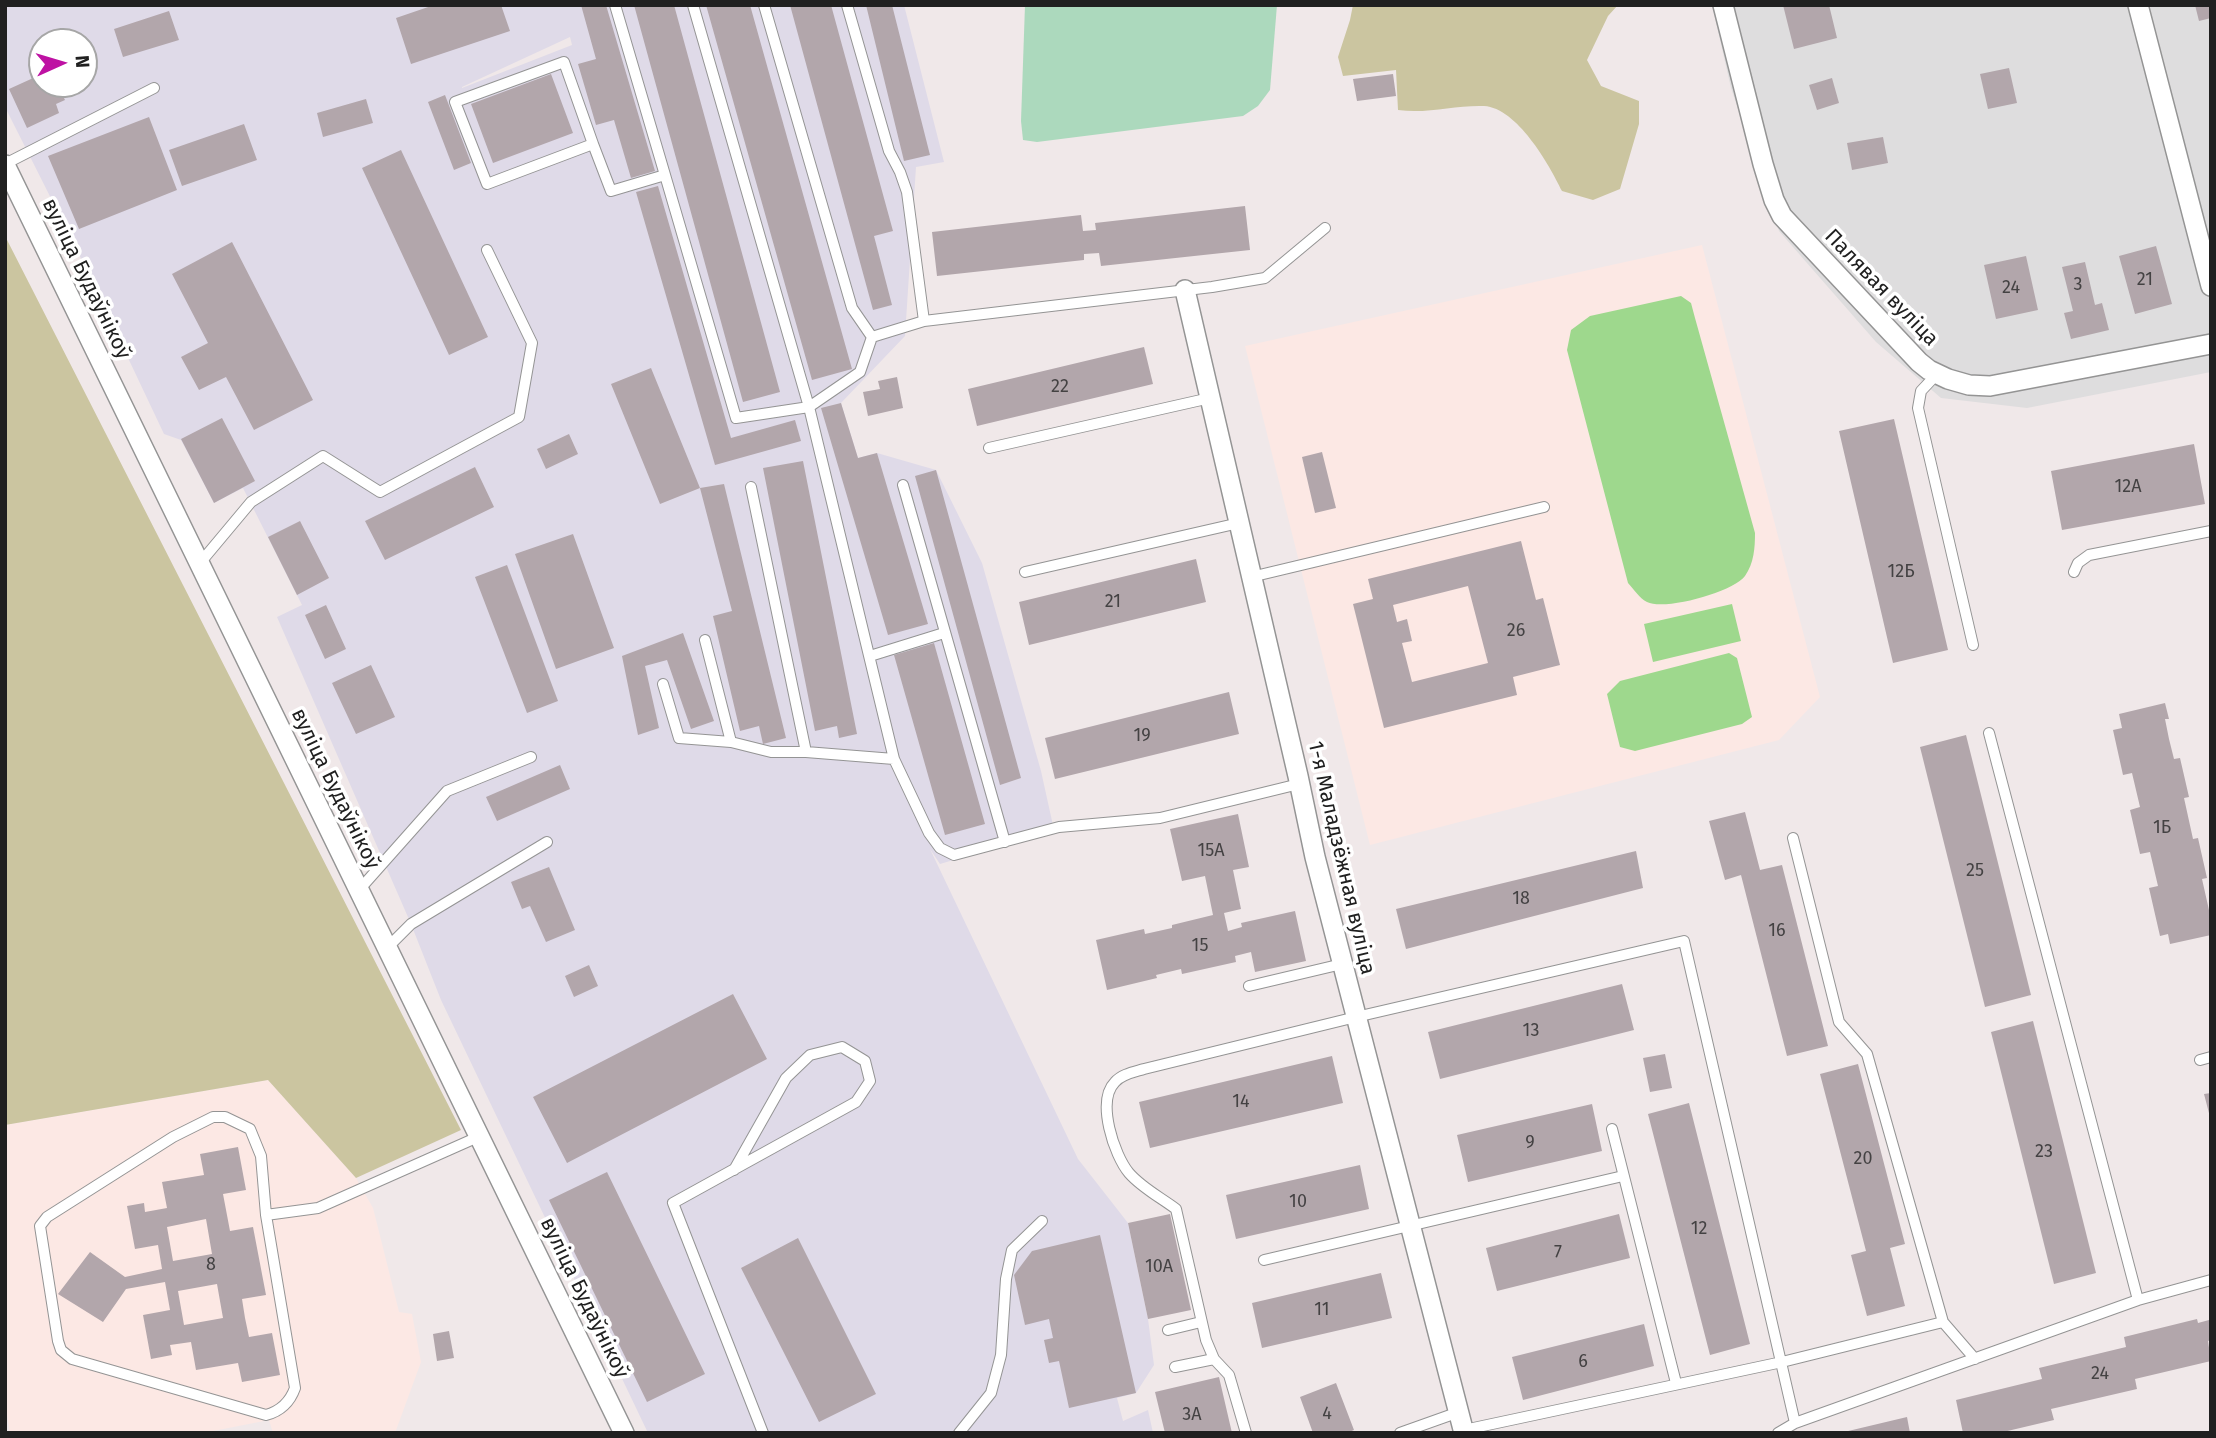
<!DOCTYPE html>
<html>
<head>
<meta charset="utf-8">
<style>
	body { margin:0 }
	#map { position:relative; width:2216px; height:1438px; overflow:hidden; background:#f0e8e9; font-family:"Fira Sans",sans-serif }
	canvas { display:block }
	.frame { position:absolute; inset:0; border:7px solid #202020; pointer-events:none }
	.north { position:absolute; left:28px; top:28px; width:70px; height:70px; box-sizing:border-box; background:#fff; border:2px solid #a6a6a6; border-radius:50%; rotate:86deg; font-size:19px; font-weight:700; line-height:28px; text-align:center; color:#202020 }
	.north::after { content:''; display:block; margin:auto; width:24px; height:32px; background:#be12a3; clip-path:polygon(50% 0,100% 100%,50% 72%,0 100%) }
</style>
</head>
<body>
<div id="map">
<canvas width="2216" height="1438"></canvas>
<div class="frame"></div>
<div class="north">N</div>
</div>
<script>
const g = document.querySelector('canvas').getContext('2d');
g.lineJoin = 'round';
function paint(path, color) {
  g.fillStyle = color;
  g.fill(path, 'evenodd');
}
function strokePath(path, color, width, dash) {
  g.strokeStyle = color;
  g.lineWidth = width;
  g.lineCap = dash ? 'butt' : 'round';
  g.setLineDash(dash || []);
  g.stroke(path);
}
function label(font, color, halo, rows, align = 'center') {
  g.font = font + ' "Fira Sans",sans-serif';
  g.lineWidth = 7;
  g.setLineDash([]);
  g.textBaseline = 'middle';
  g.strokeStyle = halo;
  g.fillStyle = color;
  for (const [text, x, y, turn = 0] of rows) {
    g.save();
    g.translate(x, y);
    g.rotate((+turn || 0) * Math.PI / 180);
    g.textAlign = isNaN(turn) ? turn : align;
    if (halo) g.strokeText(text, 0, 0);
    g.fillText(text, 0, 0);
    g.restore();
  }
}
paint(new Path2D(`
	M1712,5H2211V372L2027,408L1941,398L1876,342L1779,231L1731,88Z`), '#deddde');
paint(new Path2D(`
	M5,5H904L944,162L916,167L905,336L841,403L858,458L877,453L936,470L982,563L1041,771L1054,830L940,864L930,849L1078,1159L1128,1223L1148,1319L1154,1365L1136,1393L1117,1398L1123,1421L1148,1410L1153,1433H648L441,1000L411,924L277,617L302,605L243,488L214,503L181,440L164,434L76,248L5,107ZM570,37L572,45L462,88V87ZM42,42H84V84H42Z`), '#dfdae8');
paint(new Path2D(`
	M1702,245L1820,697L1779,740L1370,845L1245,346Z
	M268,1080L356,1178L373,1208L399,1312L412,1314L421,1362L395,1433H273L269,1420L203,1433H10L5,1403V1125Z`), '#fce8e4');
paint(new Path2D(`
	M1353,5H1618L1608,16L1587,60L1601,86L1639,101V124L1620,189L1593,200L1562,191C1549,164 1517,108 1484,106C1455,105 1428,114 1398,110L1396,70L1343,76L1338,57L1350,20Z
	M5,236L461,1130L356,1178L268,1080L5,1125Z`), '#cbc5a0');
paint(new Path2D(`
	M1681,296L1691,303L1695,318L1755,533C1755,548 1754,563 1745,576C1733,592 1665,611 1647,602C1640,599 1633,588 1628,583L1567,350L1571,330L1590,316Z
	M1732,604L1741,641L1653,662L1644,624Z
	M1729,653L1737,658L1752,717L1742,724L1635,751L1620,747L1607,694L1620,681Z`), '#9ed88d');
paint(new Path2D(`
	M1025,5H1277L1270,90L1258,106L1243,116L1037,142L1023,140L1021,121Z`), '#acd9bd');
paint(new Path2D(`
	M434,5H501L510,31L411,64L396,18Z
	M581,5H606L655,171L631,178L614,120L596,125L578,64L596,59Z
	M634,5H674L780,392L743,402Z
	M706,5H750L852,369L812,380Z
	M790,5H831L893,231L874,236L892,305L873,310Z
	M866,5H892L930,155L904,161Z
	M1783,5H1829L1837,38L1794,49Z
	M2195,5H2211V18L2199,21Z
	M169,11L179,40L123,57L114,29Z
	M2009,68L2017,103L1988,109L1980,74Z
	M42,74V84H57L65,100L56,104L59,113L27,128L9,89Z
	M551,74L573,133L493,163L471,104Z
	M1393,74L1396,96L1357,101L1353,79Z
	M1832,78L1839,103L1817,110L1809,85Z
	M445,95L471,163L454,170L428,102Z
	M366,99L373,123L323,137L317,113Z
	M149,117L177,190L79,229L48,156Z
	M244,124L257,160L182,186L169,150Z
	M1883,137L1888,163L1852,170L1847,143Z
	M401,150L488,337L449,355L362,168Z
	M658,186L731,438L795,420L801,441L715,465L636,192Z
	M1245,206L1250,250L1101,266L1099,253L1084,254V260L937,276L932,232L1081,215L1083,231L1096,230L1095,223Z
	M232,242L313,400L254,430L226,377L199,390L181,357L208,343L172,274Z
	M2156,246L2172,304L2135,314L2119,256Z
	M2026,256L2038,310L1996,319L1984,265Z
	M2085,262L2095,305L2102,303L2109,330L2071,339L2064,313L2073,311L2062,267Z
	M1144,347L1153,384L977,426L968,389Z
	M651,368L700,488L660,504L611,384Z
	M897,377L903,408L868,416L863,392L880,389L878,381Z
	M841,403L858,458L877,453L928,624L888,635L821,408Z
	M222,418L255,481L214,503L181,439Z
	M1894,419L1948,650L1893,663L1839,431Z
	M569,434L578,454L546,469L537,449Z
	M2194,444L2205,504L2062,530L2051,471Z
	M1322,452L1336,508L1315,513L1302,457Z
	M803,461L857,734L839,738L837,726L815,731L763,468Z
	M475,467L494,507L385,560L365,521Z
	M936,470L1021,778L1000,785L915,476Z
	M724,484L786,738L763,744L759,726L740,731L713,616L732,611L700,488Z
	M300,521L329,578L297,595L268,537Z
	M573,534L614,648L556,669L515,554Z
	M1521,541L1536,600L1543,598L1560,665L1513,677L1517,695L1384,728L1353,604L1373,599L1368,579ZM1468,586L1488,663L1412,682L1402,643L1412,641L1407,619L1397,622L1393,605Z
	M1196,559L1206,602L1029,645L1019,602Z
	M507,565L558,701L527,713L475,577Z
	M326,605L346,649L325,659L305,615Z
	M683,633L714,721L691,729L667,660L645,666L659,728L638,735L622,656Z
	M934,643L985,824L945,835L894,655Z
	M371,665L395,717L356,734L332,683Z
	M1229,692L1239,734L1055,779L1045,738Z
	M2165,703L2169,719H2165L2169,739L2174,759L2180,758L2189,797L2184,798L2193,839L2198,838L2207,878L2202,879L2211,919V935L2170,944L2168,934L2160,936L2149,888L2158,886L2150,852L2140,854L2130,810L2140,807L2132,773L2123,775L2113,730L2122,728L2119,714Z
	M1966,735L2031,995L1985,1007L1920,747Z
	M560,765L570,789L497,821L486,797Z
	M1745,812L1760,870L1782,865L1828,1046L1787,1056L1741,875L1725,880L1709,821Z
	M1238,814L1249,867L1233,870L1241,909L1224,913L1228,931L1242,927L1241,923L1295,911L1306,961L1255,972L1251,952L1235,956L1236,962L1182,974L1181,969L1156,975L1157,978L1107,990L1096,940L1144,929L1145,934L1172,928V925L1213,915L1205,876L1182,881L1170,829Z
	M1636,851L1643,888L1406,949L1396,909Z
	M549,867L575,930L546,942L530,906L522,909L511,882Z
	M589,965L598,986L574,997L565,976Z
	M1622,984L1634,1030L1440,1079L1428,1032Z
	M733,994L767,1059L567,1163L533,1097Z
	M2033,1021L2096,1273L2054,1284L1991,1032Z
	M1665,1054L1672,1088L1650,1092L1643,1058Z
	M1332,1056L1343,1103L1150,1148L1139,1102Z
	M1858,1064L1905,1244L1890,1248L1905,1306L1867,1316L1851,1255L1866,1251L1820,1074Z
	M2211,1093V1117H2210L2204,1094Z
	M1689,1103L1750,1344L1710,1355L1648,1114Z
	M1592,1104L1602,1151L1468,1182L1457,1135Z
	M238,1147L246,1190L223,1194L230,1231L253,1227L266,1295L242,1299L245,1318L249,1337L272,1333L280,1375L242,1382L238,1363L196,1370L191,1342L170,1345L172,1355L151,1359L143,1315L170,1310L165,1282L126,1289L103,1322L58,1294L90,1252L125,1277L162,1269L158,1245L135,1249L127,1206L144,1203L145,1212L167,1208L162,1182L204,1175L200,1154ZM206,1219L212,1254L173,1261L167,1227ZM217,1284L223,1318L184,1325L178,1291Z
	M1360,1165L1369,1209L1236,1239L1226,1195Z
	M607,1172L705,1374L647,1402L549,1200Z
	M1170,1214L1191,1310L1148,1319L1128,1223Z
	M1619,1214L1630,1258L1497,1291L1486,1248Z
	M1100,1235L1136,1393L1069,1408L1059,1361L1049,1363L1044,1340L1053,1338L1049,1319L1025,1325L1014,1275L1032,1251Z
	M798,1238L876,1394L819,1422L741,1268Z
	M1381,1273L1392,1318L1262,1348L1252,1303Z
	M2197,1319L2198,1323L2209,1320L2211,1340L2208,1341L2211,1361L2135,1379L2137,1389L2051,1409L2054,1420L1999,1433H1963L1956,1400L2042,1379L2039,1368L2126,1347L2124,1337Z
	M1644,1324L1654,1366L1523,1400L1512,1357Z
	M449,1331L454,1358L437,1361L433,1334Z
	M1219,1377L1232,1433H1165L1155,1392Z
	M1336,1383L1354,1430L1347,1433H1313L1300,1397Z
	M1907,1417L1910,1433H1844V1432Z`), '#b2a6ab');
const lane = new Path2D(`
	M615,5L665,175
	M693,5L809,407L894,759L929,833L940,848L954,855L1059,827L1160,818L1299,784
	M764,5L852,308L872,337
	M847,5L889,151L900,172L907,192L924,321
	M593,144L564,62L455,102L487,184L593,144L611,191L665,175L736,418L809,407L860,372L872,337L924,321L1212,287L1265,278L1325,228
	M5,164L154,88
	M1937,374L1921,391L1918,408L1973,645
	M989,448L1210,398
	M903,485L1005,842
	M751,487L806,752L894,759
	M200,563L251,502L323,456L380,492L519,417L532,343L487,250
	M1025,572L1239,523
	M2074,572L2078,563L2089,555L2211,531
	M1251,577L1544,507
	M705,640L731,742L771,752H806
	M870,656L944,633
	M663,684L679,738L731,742
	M1989,733L2138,1300
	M1793,838L1839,1022L1867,1054L1943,1322L1975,1359
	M359,890L447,791L531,757
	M387,948L411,924L547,842
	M1249,986L1342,964
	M2200,1060L2211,1057
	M213,1117H225L250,1129L261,1156L266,1215L295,1388C290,1402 281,1411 266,1415L72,1359L61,1350L58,1341L40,1226L47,1217L173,1137Z
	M1612,1129L1676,1383
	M734,1170L786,1078L810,1055L842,1047L865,1061L870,1081L856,1102L673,1203L763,1433
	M266,1215L318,1208L478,1137
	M1264,1260L1623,1176
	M1168,1330L1201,1322
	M1175,1367L1214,1359
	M1464,1430L1782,1362L1943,1322
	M959,1433L991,1393L1001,1355L1006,1279L1012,1250L1042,1221
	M1246,1433L1229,1375L1214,1359L1206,1340L1176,1209C1160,1197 1142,1188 1129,1173C1114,1155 1096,1101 1115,1082C1122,1074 1134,1072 1144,1069L1356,1017L1684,941L1795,1423
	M1400,1433L1459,1412
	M1778,1433L1795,1423L2138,1300L2211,1280`);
const street = new Path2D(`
	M1723,5L1763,164L1774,200L1782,216L1919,362L1929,370L1948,379L1969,385L1990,386L2211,344
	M2138,5L2211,286
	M5,165L624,1433
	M1185,290L1298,776L1315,857L1464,1433`);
strokePath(lane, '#949494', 12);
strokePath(street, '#949494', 22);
strokePath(lane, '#fff', 10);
strokePath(street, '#fff', 19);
label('18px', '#444243', null, [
	["21",2145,280],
	["3",2078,285],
	["24",2011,288],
	["22",1060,387],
	["12А",2128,487],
	["12Б",1901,572],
	["21",1113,602],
	["26",1516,631],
	["19",1142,736],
	["1Б",2162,828],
	["15А",1211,851],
	["25",1975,871],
	["18",1521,899],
	["16",1777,931],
	["15",1200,946],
	["13",1531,1031],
	["14",1241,1102],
	["9",1530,1143],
	["23",2044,1152],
	["20",1863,1159],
	["10",1298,1202],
	["12",1699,1229],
	["7",1558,1253],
	["8",211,1265],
	["10А",1159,1267],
	["11",1322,1310],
	["6",1583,1362],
	["24",2100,1374],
	["4",1327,1414],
	["3А",1192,1415]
]);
label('21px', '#202020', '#fff', [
	["вуліца Будаўнікоў",86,279,64],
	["Палявая вуліца",1881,288,46],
	["вуліца Будаўнікоў",335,789,64],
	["1-я Маладзёжная вуліца",1341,858,77],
	["вуліца Будаўнікоў",584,1298,64]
]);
</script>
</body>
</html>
